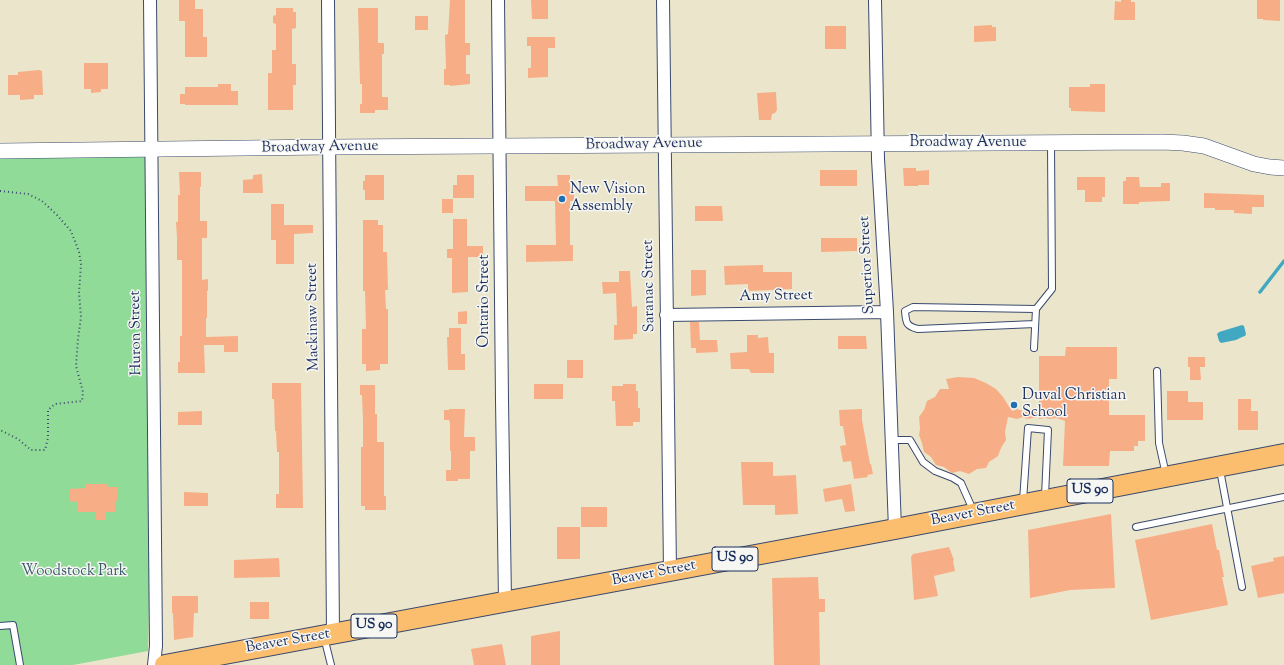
<!DOCTYPE html>
<html>
<head>
<meta charset="utf-8">
<style>
	body { margin:0 }
	canvas { display:block; background:#ebe6cb }
</style>
</head>
<body>
<canvas width="1284" height="665"></canvas>
<script>
const g = document.querySelector('canvas').getContext('2d');
g.lineJoin = 'round';
function paint(path, color) {
  g.fillStyle = color;
  g.fill(path, 'evenodd');
}
function strokePath(path, color, width, dash) {
  g.strokeStyle = color;
  g.lineWidth = width;
  g.lineCap = dash ? 'butt' : 'round';
  g.setLineDash(dash || []);
  g.stroke(path);
}
function label(font, color, halo, rows, align = 'center') {
  g.font = font + ' "Sorts Mill Goudy",serif';
  g.lineWidth = 3;
  g.setLineDash([]);
  g.textBaseline = 'middle';
  g.strokeStyle = halo;
  g.fillStyle = color;
  for (const [text, x, y, turn = 0] of rows) {
    g.save();
    g.translate(x, y);
    g.rotate((+turn || 0) * Math.PI / 180);
    g.textAlign = isNaN(turn) ? turn : align;
    if (halo) g.strokeText(text, 0, 0);
    g.fillText(text, 0, 0);
    g.restore();
  }
}
paint(new Path2D(`
	M145,155L150,550L148,651L73,665H0V158Z`), '#90db98');
paint(new Path2D(`
	M1242,325L1244,326L1246,334L1245,336L1242,337L1236,340L1221,343L1219,341L1217,334L1219,332Z`), '#42a8c2');
strokePath(new Path2D(`
	M1260,292L1284,261`), '#42a8c2', 3.5);
paint(new Path2D(`
	M179,0H195V9H203V37H207V57H185V21H179Z
	M450,0H465V43H470V55H466V74H470V84L450,86V85H444V69H446L445,35L448,34Z
	M531,0H548V19H532Z
	M1121,0H1131V2H1135V20H1114L1115,1L1121,2Z
	M1257,0H1280V21L1263,20V19H1257Z
	M276,8H293V12H296V28L292,29V64H296V85H293V110H268V73H272V50H276V24L273,23V16L276,15Z
	M358,8H378V43H384V54H382V97H388V110H375V113H360V104H362V84H360Z
	M415,16H428V30H415Z
	M992,25V27H996V41L974,42V26Z
	M825,26H846V49H825Z
	M527,37H555V48H548V77L528,78V68H531V46H527Z
	M84,63H108V89H101V92L91,93V89H84Z
	M39,70L42,71L43,95H34V99L20,100V95H8V75H18V72Z
	M218,84H231V91H238V105H185V104H180V94H185V87H218Z
	M1090,84H1105V112L1071,111V108H1069V87H1090Z
	M776,92L777,110L775,113L772,114L771,120H759L757,93Z
	M903,168H916V171L929,170V185H918V186H904Z
	M820,170H857V186H820Z
	M179,172H201V187H200V221H207V238H202V280L208,279V291H207V318H206V337L238,336V352H224V345H204L205,373H178V362H180V336H182V260H177V238L176,222H178V195H180Z
	M262,174L263,193H243V180L253,179V175Z
	M365,175H384V200H365V190H363V181H365Z
	M457,175H474V198H453V185H457Z
	M557,175H570V186H574V201H570V245H573V261L526,262V245H556L555,201H525V186H558Z
	M1077,177H1105V197H1102V202H1085V190H1077Z
	M1126,177H1139L1140,187H1161V183H1170V201L1139,202V204H1123V181H1126Z
	M1204,193L1264,195V207H1252V214L1234,213V210H1215V208H1204Z
	M442,199H453V213H442Z
	M271,204H284V225H313V233L294,234V264H276V240H271Z
	M695,206H722L723,221H695Z
	M453,219H467V246H483V257H468V292L452,293V258H447V249H453Z
	M363,220H378V225H383V252H387L388,290H385L386,309H388V364H380V370L366,371V364H362V329H366L365,291H363Z
	M821,238H857V251L821,252Z
	M763,265V272H792V289L749,291V289H748V284L725,285L724,266Z
	M691,270H706V295L691,296Z
	M619,271H630L632,307L637,306V334H633V339L614,340V325H617L616,293L603,294L602,282H619Z
	M467,311V324H458V312Z
	M690,322H699L700,340H717L718,352L696,353V348H691Z
	M449,328H461V354H465V370H448L447,337H449Z
	M747,335H758V338L768,337L769,353H774V373H751L749,369H731L730,353L747,352Z
	M838,336H866L867,349H838Z
	M1066,347H1117V379H1109V415H1145V441H1138V446H1134V451H1110L1109,466H1063L1065,421L1056,418L1050,419L1045,418L1039,419V417L1027,419L1023,417L1017,419L1008,417L1005,432L1006,440L1001,448L998,456L989,462L986,468L977,469L969,474L960,471L952,473L944,467L936,465L931,457L924,452L922,443L919,435L920,429L919,417L924,410L927,401L935,397L940,389H949L946,379L958,377L974,378L986,383L996,389L1003,397L1012,411L1017,409L1023,411L1028,409L1039,413V356H1065Z
	M1188,357H1205V367H1200L1201,380H1190V367H1188Z
	M567,360H583V378H567Z
	M272,383H301L303,508H276V494H279V452H277L276,431H275L274,399H272Z
	M534,384H563V399H534Z
	M623,384H636V391H638V408H640V422H633V426H616L615,401H612V386H623Z
	M360,385H375V414H377V442H384V496H386V510H365V506H361V447H363V421L362,395H360Z
	M1167,391H1188V402H1203V420H1167Z
	M1238,399H1251V411H1258V430H1238Z
	M449,409H465L464,437H475V451H470V479H458V481H446V470H451V451H450V423L449,420H444V410H449Z
	M862,409V420L870,464H871L873,474L867,475L868,477L854,479L851,461L843,462L840,446L846,445L843,426H840L839,410Z
	M202,411V425H178V412Z
	M741,462H773V476L796,475L798,514L775,515V505H743Z
	M86,484H107V487H117V501H115V512H106V520H96V512H77V502L69,501L70,489L85,488V487H86Z
	M851,484L855,511L845,512L842,499L825,502L823,489Z
	M184,492L208,493V506H184Z
	M581,507H607V527H581Z
	M1111,514L1115,588L1070,590L1030,598L1028,530Z
	M1212,524L1217,550H1219L1224,577H1222L1228,605L1151,620L1135,540Z
	M557,527H580V559H557Z
	M949,547L954,560L953,561L955,571L934,576L938,596L914,600L911,557L913,554Z
	M1284,556V593L1258,598L1251,566L1274,561L1273,558Z
	M279,558L280,577L234,578V560Z
	M818,577L819,599H825V612H819L820,665H774L772,578Z
	M172,596H198V613H194L193,637L174,640L173,613H172Z
	M250,602H269V619H250Z
	M560,631V665H531V636Z
	M502,644L506,665H474L471,649Z`), '#f7ae86');
const service = new Path2D(`
	M1035,324L918,329C906,326 906,323 905,311L913,307L1036,309
	M1034,348L1036,309L1052,289L1051,144
	M1157,371L1159,443L1166,475
	M892,440H910L923,462L935,471L953,478L961,483L973,510
	M1220,470L1242,587
	M1023,501L1028,428L1048,430L1045,496
	M1136,527L1284,497
	M0,626L13,625L20,665
	M324,637L331,665`);
const minor = new Path2D(`
	M150,0L156,646L154,665
	M328,0L333,634
	M498,0L502,400L505,601
	M663,0L670,571
	M875,0L878,159L887,312L895,529
	M666,315L887,312`);
const tertiary = new Path2D(`
	M0,151L328,147L1163,142L1183,143L1204,146L1254,164L1270,167L1284,168`);
const primary = new Path2D(`
	M165,665L895,529L1284,454`);
strokePath(service, '#3a4a6e', 8);
strokePath(minor, '#3a4a6e', 14);
strokePath(tertiary, '#3a4a6e', 16);
strokePath(primary, '#3a4a6e', 22);
strokePath(new Path2D(`
	M0,191L28,194L42,201L57,215L71,231L79,252L81,264L79,293L81,317L78,339L76,366L83,392L82,401L55,404L48,410V438L45,450H31L18,439L0,430`), '#3a4a6e', 2, [1, 3]);
strokePath(service, '#fff', 6);
strokePath(minor, '#fff', 12);
strokePath(tertiary, '#fff', 15);
strokePath(primary, '#fabe6e', 20);
for (const [x, y, r, color] of [
	[562,199,4,"#1f6fb2"],
	[1014,405,4,"#1f6fb2"]
]) {
  const dot = new Path2D();
  dot.arc(x, y, r, 0, 2 * Math.PI);
  g.fillStyle = color;
  g.fill(dot);
  strokePath(dot, '#f6f6f2', 1.5);
}
for (const [x, y, w] of [
	[1090,491,46],
	[735,559,46],
	[374,626,46]
]) {
  const box = new Path2D();
  box.roundRect(x - w / 2, y - 12, w, 24, 3);
  g.fillStyle = '#f6f6f2';
  g.fill(box);
  strokePath(box, '#1b2f5e', 1);
}
label('bold 14px', '#1b2f5e', null, [
	["US 90",1090,491],
	["US 90",735,559],
	["US 90",374,626]
]);
label('15px', '#1b2f5e', '#f6f6f2', [
	["Broadway Avenue",968,143],
	["Broadway Avenue",644,145,-1],
	["Broadway Avenue",320,148,-1],
	["Superior Street",868,265,-93],
	["Saranac Street",650,286,-91],
	["Amy Street",776,297,-1],
	["Ontario Street",485,301,-90],
	["Mackinaw Street",314,317,-91],
	["Huron Street",137,333,-91],
	["Beaver Street",973,514,-11],
	["Beaver Street",654,574,-11],
	["Beaver Street",288,642,-10]
]);
label('15px', '#1b2f5e', '#f6f6f2', [
	["New Vision",570,190],
	["Assembly",570,207],
	["Duval Christian",1022,396],
	["School",1022,413]
], 'left');
label('15px', '#385a6c', '#f6f6f2', [
	["Woodstock Park",74,572]
]);
</script>
</body>
</html>
